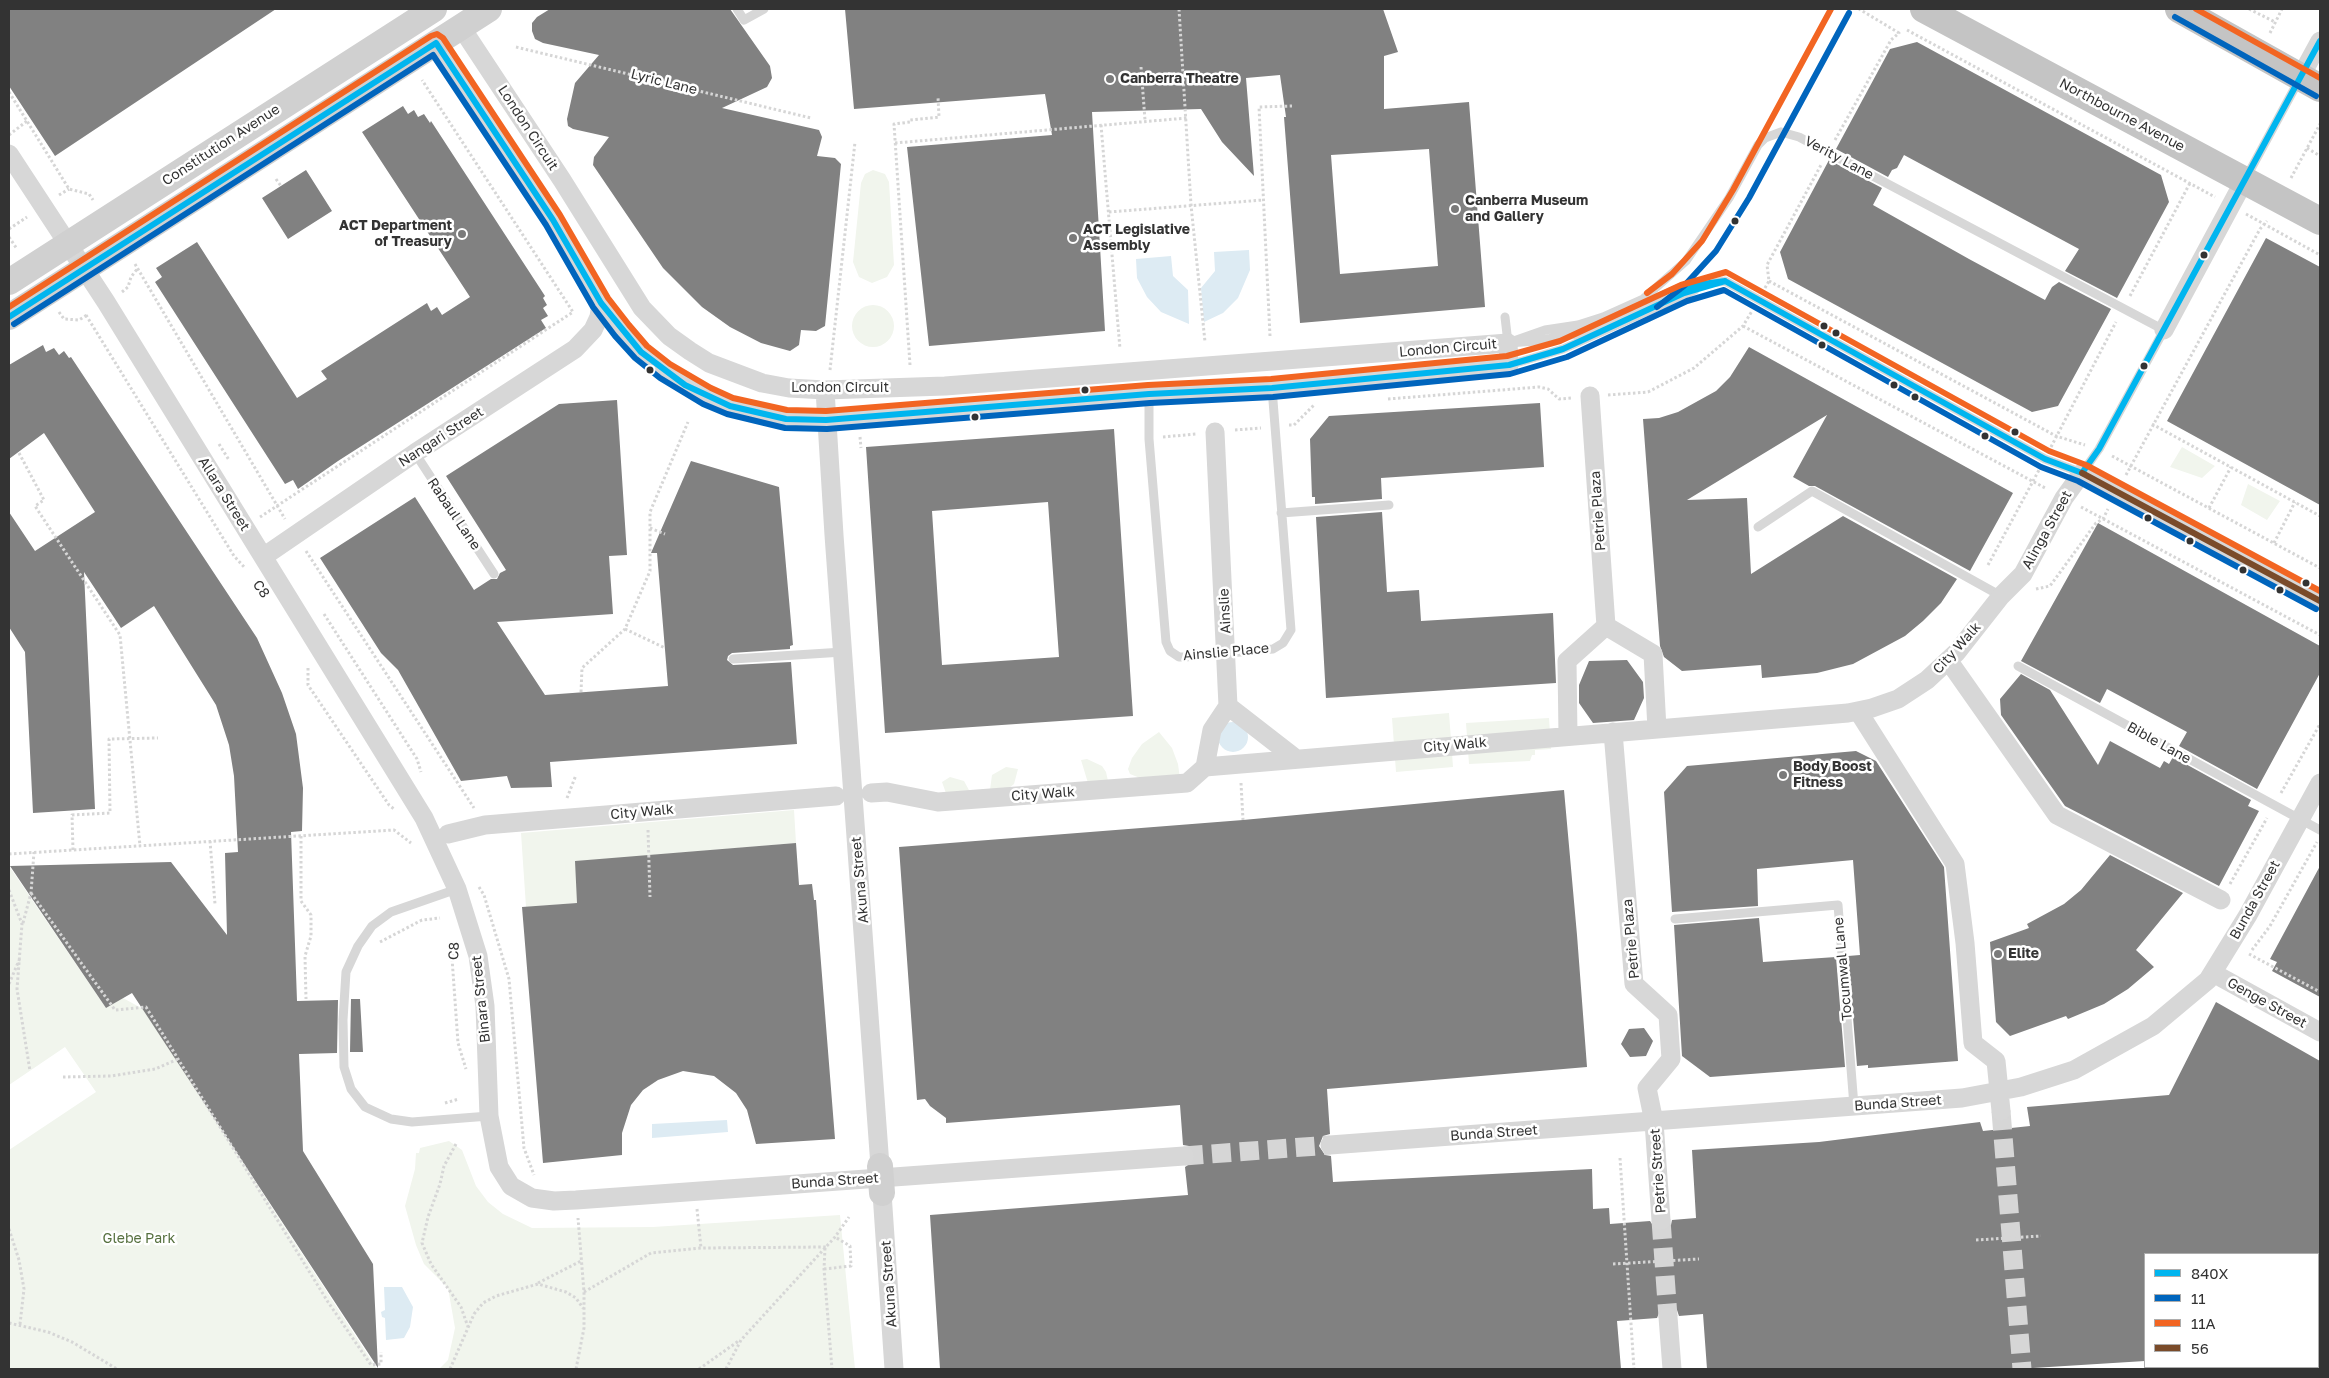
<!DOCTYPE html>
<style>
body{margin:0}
#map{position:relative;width:2329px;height:1378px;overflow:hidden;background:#fff;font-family:"Golos Text",sans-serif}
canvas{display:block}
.frame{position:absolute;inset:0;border:10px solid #333;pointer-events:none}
.legend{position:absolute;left:2144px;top:1253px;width:175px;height:115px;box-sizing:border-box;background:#fff;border:1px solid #adadad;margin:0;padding:6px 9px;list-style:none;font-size:15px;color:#333}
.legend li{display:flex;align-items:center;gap:10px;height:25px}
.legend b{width:25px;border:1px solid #adadad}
</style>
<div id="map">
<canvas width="2329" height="1378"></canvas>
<div class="frame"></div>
<ul class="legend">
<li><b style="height:6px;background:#00b5ef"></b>840X</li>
<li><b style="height:6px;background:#0065bd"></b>11</li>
<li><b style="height:6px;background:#f26522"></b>11A</li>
<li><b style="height:6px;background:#7a4b2a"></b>56</li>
</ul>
</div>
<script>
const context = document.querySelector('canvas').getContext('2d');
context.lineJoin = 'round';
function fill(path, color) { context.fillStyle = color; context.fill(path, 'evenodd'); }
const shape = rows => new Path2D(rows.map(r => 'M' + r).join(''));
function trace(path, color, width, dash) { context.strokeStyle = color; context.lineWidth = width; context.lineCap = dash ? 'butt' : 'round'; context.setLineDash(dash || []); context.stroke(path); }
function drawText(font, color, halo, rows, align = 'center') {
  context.font = font + ' "Golos Text",sans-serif'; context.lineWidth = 5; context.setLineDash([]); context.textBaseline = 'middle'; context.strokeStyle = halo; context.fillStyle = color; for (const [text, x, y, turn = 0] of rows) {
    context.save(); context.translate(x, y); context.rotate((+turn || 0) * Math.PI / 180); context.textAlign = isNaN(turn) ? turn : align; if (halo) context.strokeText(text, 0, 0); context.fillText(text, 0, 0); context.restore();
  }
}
const green = shape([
 [873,170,885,174,889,182,894,265,887,277,872,283,859,277,853,262,861,183,865,174],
 '852 326a21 21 0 1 1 42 0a21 21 0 1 1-42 0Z',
 [2182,447,2215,466,2202,478,2170,467],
 [2248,484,2280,501,2267,520,2241,505],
 [1449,713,1453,767,1396,772,1392,718],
 [1549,718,1551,749,1535,750,1535,755,1532,755,1530,761,1469,764,1466,723],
 [1159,732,1172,748,1178,764,1180,779,1145,780,1130,774,1128,769,1132,758,1142,744],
 [1087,759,1102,766,1106,772,1108,781,1088,783,1081,760],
 [1006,767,1018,769,1014,784,1009,788,990,790,992,775],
 [950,777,964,781,970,792,947,796,942,782],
 [794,810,796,843,654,855,657,897,526,907,521,833],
 [9,866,106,1008,123,998,143,1009,377,1369,9,1369,9,1150,96,1092,65,1047,9,1085],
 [449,1141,462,1150,476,1186,488,1202,503,1214,532,1228,653,1227,840,1215,855,1369,439,1369,448,1360,455,1328,448,1288,424,1264,416,1245,405,1206,415,1169,416,1153,419,1153,420,1148]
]);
const water = shape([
 [1249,250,1250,270,1238,298,1223,313,1204,322,1201,288,1215,271,1214,252],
 [1171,256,1173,276,1188,290,1189,324,1161,312,1147,297,1137,278,1136,259],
 '1218 737a15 15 0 1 1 30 0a15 15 0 1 1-30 0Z',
 [727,1120,728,1132,652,1138,652,1124],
 [384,1287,402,1287,413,1307,410,1327,404,1338,386,1340,385,1318,382,1317,381,1312,385,1310]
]);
const building = shape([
 [9,9,276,9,55,156,9,86],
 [550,9,730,9,770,66,772,78,767,87,722,108,819,130,822,137,817,156,835,158,841,164,825,326,816,331,801,330,799,345,790,351,761,343,730,327,702,307,663,268,593,165,594,157,609,137,573,129,568,126,567,119,575,83,599,55,543,43,535,39,532,31,532,23,537,17],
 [845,9,1383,9,1398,52,1384,56,1384,109,1469,102,1485,307,1300,323,1284,117,1286,117,1280,75,1246,78,1254,176,1222,142,1201,109,1092,112,1105,331,929,346,907,147,1052,135,1045,94,854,109],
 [1429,149,1438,266,1340,274,1331,155],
 [1917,42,2161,175,2169,202,2117,298,2065,271,2079,249,1904,155,1897,168,1892,170,1888,177,1836,149,1890,49],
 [403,106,408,114,414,110,418,117,424,114,430,123,431,121,545,296,543,298,547,305,543,308,548,316,541,320,546,328,338,461,298,489,293,480,285,484,155,282,162,277,156,268,197,242,297,398,327,379,321,371,427,303,431,311,437,307,442,315,470,297,362,132],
 [1829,160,1882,188,1873,205,1969,259,2045,300,2052,287,2059,282,2111,309,2058,406,2032,412,1788,279,1780,252],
 [306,170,332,211,288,239,262,198],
 [2266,238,2320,267,2320,505,2167,421],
 [43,345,46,352,54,348,59,355,64,351,69,358,71,357,257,638,282,693,296,734,303,788,302,831,291,832,297,1001,338,1000,337,1053,299,1054,303,1151,373,1264,378,1368,132,993,106,1008,10,866,171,862,227,935,225,853,238,852,234,776,229,745,216,705,154,606,121,628,84,572,95,809,33,813,25,652,9,627,9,512,35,551,95,512,44,433,9,459,9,365],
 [1749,347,2013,493,1970,571,1815,486,1809,486,1793,477,1827,415,1687,500,1747,498,1751,574,1843,516,1957,579,1941,603,1923,621,1905,636,1853,664,1817,673,1762,678,1761,665,1682,671,1664,657,1660,646,1643,419,1659,418,1678,412,1716,391,1730,377],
 [617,400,627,555,609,556,613,614,497,622,545,695,668,686,657,553,651,553,691,461,779,487,793,645,790,646,790,649,732,653,728,656,727,660,733,665,791,662,797,744,550,762,552,787,511,788,507,776,461,781,398,670,381,653,320,558,415,497,474,590,491,579,497,579,500,573,506,570,446,476,559,404],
 [1540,403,1544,467,1381,478,1382,499,1315,504,1315,497,1312,497,1310,439,1329,416],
 [1114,429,1133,716,885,733,866,447],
 [1048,502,1059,657,942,665,932,511],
 [1382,512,1387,592,1419,590,1421,621,1553,613,1556,683,1326,698,1316,517],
 [2098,523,2320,646,2320,673,2257,789,2179,746,2187,732,2107,689,2100,703,2021,661],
 [1627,660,1643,682,1644,698,1634,720,1593,723,1579,703,1579,685,1589,661],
 [2021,674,2050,690,2098,765,2110,741,2160,768,2164,761,2169,764,2173,757,2251,800,2248,806,2259,811,2219,886,2065,806,2001,715,2000,699],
 [1856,751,1876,761,1944,867,1958,1061,1868,1068,1868,1065,1857,1066,1848,956,1860,955,1853,860,1757,869,1758,906,1672,912,1664,792,1687,766],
 [1564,790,1577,935,1587,1067,1327,1089,1330,1134,1323,1136,1319,1146,1325,1155,1331,1156,1333,1182,1592,1169,1593,1209,1609,1208,1610,1224,1650,1221,1656,1230,1662,1231,1671,1225,1672,1220,1696,1218,1692,1150,1819,1142,1980,1122,1983,1131,2030,1126,2027,1107,2169,1095,2216,1002,2320,1061,2320,1254,2145,1254,2145,1361,2017,1369,1707,1369,1703,1314,1679,1316,1677,1310,1668,1306,1661,1308,1657,1318,1617,1321,1621,1369,940,1369,930,1215,1188,1195,1185,1167,1194,1161,1195,1155,1189,1146,1183,1145,1180,1105,946,1123,946,1118,930,1106,925,1099,917,1100,899,847,1243,820],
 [796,843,799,885,812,884,814,900,816,900,835,1139,756,1144,747,1110,736,1093,714,1076,683,1071,658,1080,643,1090,631,1105,622,1133,622,1155,543,1163,522,907,577,903,575,861],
 [2110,855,2183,893,2136,950,2154,967,2128,989,2104,1004,2068,1019,2066,1016,2010,1036,1996,1022,1990,942,2029,928,2027,924,2064,904,2081,890],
 [2320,866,2320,997,2272,971,2277,962,2270,959],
 [1759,918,1763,962,1836,957,1845,1067,1710,1077,1682,1056,1674,925],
 [351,999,360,999,363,1052,350,1052],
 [1644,1028,1653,1041,1646,1056,1630,1057,1621,1044,1629,1029]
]);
const streetTunnel = shape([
 [2001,1111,2022,1369],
 [1184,1156,1330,1145],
 [1661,1220,1668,1317]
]);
const path = shape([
 [1179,9,1191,205,1205,342],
 [2249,9,2275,22],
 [1907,30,2215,197],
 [2270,33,2282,9],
 [516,47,811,118],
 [1141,67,1145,120],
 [9,92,69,189,89,194,93,200],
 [1101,125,1120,349],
 [9,135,27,121],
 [1835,140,1891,40,1899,33,1859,9],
 [895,143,1187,118],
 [2307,148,2320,156],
 [2291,178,2320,124],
 [276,179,281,186],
 [59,195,69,189],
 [1109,212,1263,200],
 [2246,214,2320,255],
 [9,229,27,217],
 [9,237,17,249],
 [135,264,285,519],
 [1769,281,2056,436,2085,445],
 [1765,288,1769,281,1767,265,1821,165],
 [122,292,128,287,131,277,138,268],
 [2130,296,2190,183],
 [59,312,64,319,79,320,87,315],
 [86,315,234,556,245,568],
 [1743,326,2047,489],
 [1270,336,1259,107,1292,106],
 [910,365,894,124,910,122,910,120,939,117,938,97],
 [830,370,855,142],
 [1608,395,1648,392,1694,368,1743,326,1752,311],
 [1388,399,1539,387,1548,389,1559,399,1572,398],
 [2152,424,2320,516],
 [1289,425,1294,425,1314,405],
 [1235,430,1261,428],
 [860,437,861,448],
 [1163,437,1196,434],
 [219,444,229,460],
 [2051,447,2116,322],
 [19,453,44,500,35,506,120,635,140,846],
 [2112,456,2320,568],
 [2126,475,2260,229,2267,221],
 [2081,507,2320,635],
 [2209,508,2231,467],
 [260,517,573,312,422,80],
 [650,528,665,534],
 [2274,543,2295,502],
 [306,551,474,808],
 [1988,565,2039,470],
 [2036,589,2050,586,2096,523,2103,519,2108,509],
 [324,614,417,759,421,772],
 [625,629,665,648],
 [308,668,308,685,389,805,394,809],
 [581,692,582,668,625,629,650,571,650,512,688,422],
 [1241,783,1243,820],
 [2281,793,2320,724],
 [567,798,576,775],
 [648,830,650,897],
 [301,836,301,901,311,915,311,936,305,956,306,999],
 [210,841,215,904],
 [73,850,72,815,110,813,109,739,158,738],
 [9,854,394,830,411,843],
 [2230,884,2267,818],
 [479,887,484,895,509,979,524,1148,534,1175],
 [9,890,22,924,17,989,30,1071],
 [31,893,115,1010,146,1007,328,1302,371,1365,381,1364,381,1352],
 [23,923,31,893,34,852],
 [380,942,422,920,440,918],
 [454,949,452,958,458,1043,466,1069],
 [2252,950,2270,926,2317,842],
 [2249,954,2320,992],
 [9,984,20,958],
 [63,1077,111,1076,155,1069,178,1059],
 [445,1103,459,1099],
 [456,1144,444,1166,440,1184,428,1217,422,1243,431,1264,461,1307,468,1327],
 [1620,1158,1634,1369],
 [697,1209,701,1248],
 [9,1229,19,1260,24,1289,20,1324],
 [1976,1240,2041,1236],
 [825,1248,824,1269,832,1369],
 [1613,1264,1699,1259],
 [824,1269,851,1266,850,1246,835,1237],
 [538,1283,581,1261],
 [584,1292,651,1253,701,1248,826,1247],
 [9,1323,48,1332,72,1342,117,1369],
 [2318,1360,2320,1359],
 [450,1369,474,1314,483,1303,496,1296,538,1284,566,1292,576,1298,583,1308],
 [576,1369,584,1328,584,1292,578,1218],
 [699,1369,740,1340],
 [726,1369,741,1340,835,1237,849,1217],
 [2206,1369,2244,1367]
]);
const lane = shape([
 [737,9,744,20,764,9],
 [1781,132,1799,137,2164,330,2099,449,2082,473,2045,459,1725,281,1681,287,1576,334,1536,341,1508,343,1545,330,1578,325,1603,317,1643,299,1686,261,1729,198,1758,145,1765,138,1781,132],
 [2246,178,2299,80],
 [1505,317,1508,343],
 [1509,365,1563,349,1695,290],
 [1149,394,1149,439,1166,642,1170,651,1179,657,1185,657,1273,649,1283,643,1291,630,1272,388],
 [415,453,494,574],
 [1281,513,1389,505],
 [1758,527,1812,491,2001,596],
 [733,659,843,652],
 [2018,666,2320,830],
 [457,889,391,912,372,926,358,946,346,972,343,1020,344,1067,351,1089,365,1107,391,1119,412,1122,489,1116],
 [1675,919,1838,905,1854,1106]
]);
const street = shape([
 [436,43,553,220,601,303,622,331,641,352,665,371,707,396,730,406,786,419,826,420,1149,394,1272,388,1509,365,1508,343,945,386,825,390,789,388,762,383,709,363,690,351,669,336,642,308,562,180,461,27],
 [2301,76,2320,41],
 [9,154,106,302,424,818,457,889,478,956,485,1006,489,1116,499,1167,511,1186,532,1198,554,1201,576,1200,1184,1156],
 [2164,330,2244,181],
 [825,390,834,535,880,1166],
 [1590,396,1606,626,1653,654,1657,729],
 [1215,432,1228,706,1295,758],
 [263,557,415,453,575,349,593,330,599,317,601,303],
 [1948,660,2057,815,2221,900],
 [1858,711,1955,864,1965,943,1973,1043,1996,1061,2001,1111],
 [1613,732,1634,984,1668,1015,1671,1059,1647,1088,1654,1122,1661,1220],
 [1568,736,1567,661,1606,626],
 [1205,767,1212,730,1228,706],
 [871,793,887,792,938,802,1187,783,1205,767,1848,713,1872,708,1898,699,1927,680,1957,652,2001,596,2023,574,2064,498,2082,473,2320,601],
 [448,834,485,825,836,796],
 [2213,973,2320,1032],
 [1330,1145,1962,1098,2021,1087,2074,1070,2153,1026,2208,980,2248,915,2320,783],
 [882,1193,894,1369],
 [1668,1317,1672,1369]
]);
const secondary = shape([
 [9,282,434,9],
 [9,317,489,9],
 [880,1166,882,1193]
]);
const highway = shape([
 [1924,9,2320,221],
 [2179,9,2320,88]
]);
const bus1 = shape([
 [1681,287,1725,281,2045,459,2082,473],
 [9,317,436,43,553,220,601,303,641,352,685,385,730,406,786,419,826,420,1149,394,1272,388,1509,365,1563,349,1684,293,1725,281],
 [2082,473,2099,449,2320,41]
]);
const bus2 = shape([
 [2175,17,2316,96],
 [1657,307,1684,286,1716,251,1749,198,1849,13],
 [14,324,433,55,546,225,593,307,615,336,635,358,660,378,703,404,727,414,785,428,827,429,1150,403,1273,397,1510,374,1567,357,1687,301,1724,290,2041,467,2078,481,2316,609]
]);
const bus3 = shape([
 [2196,9,2320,78],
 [1647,293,1672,274,1702,241,1733,190,1831,9],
 [9,307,431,36,437,34,443,38,560,215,608,298,629,325,647,346,670,364,711,388,733,398,787,410,826,411,1148,385,1271,379,1507,356,1560,341,1681,285,1726,272,2049,451,2086,465,2320,591]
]);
const bus4 = shape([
 [2082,473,2320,601]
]);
const markers = [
 [1110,79,5,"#7a7a7a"],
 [1455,209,5,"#7a7a7a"],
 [1735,221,4.5,"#333"],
 [462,234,5,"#7a7a7a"],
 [1073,238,5,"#7a7a7a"],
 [2204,255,4.5,"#333"],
 [1824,326,4.5,"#333"],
 [1836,333,4.5,"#333"],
 [1822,345,4.5,"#333"],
 [2144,366,4.5,"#333"],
 [650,370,4.5,"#333"],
 [1894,385,4.5,"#333"],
 [1085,390,4.5,"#333"],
 [1915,397,4.5,"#333"],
 [975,417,4.5,"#333"],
 [2015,432,4.5,"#333"],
 [1985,436,4.5,"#333"],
 [2148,518,4.5,"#333"],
 [2190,541,4.5,"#333"],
 [2243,570,4.5,"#333"],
 [2306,583,4.5,"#333"],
 [2280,590,4.5,"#333"],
 [1783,775,5,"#7a7a7a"],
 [1998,954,5,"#7a7a7a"]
];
const poiNames = [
 ["Canberra Theatre",1120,79],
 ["Canberra Museum",1465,201],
 ["and Gallery",1465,217],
 ["ACT Department",452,226,"right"],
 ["of Treasury",452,242,"right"],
 ["ACT Legislative",1083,230],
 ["Assembly",1083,246],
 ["Body Boost",1793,767],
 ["Fitness",1793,783],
 ["Elite",2008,954]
];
const streetNames = [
 ["Lyric Lane",664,82,14],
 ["Northbourne Avenue",2122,115,28],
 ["London Circuit",528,128,57],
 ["Constitution Avenue",221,145,-33],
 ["Verity Lane",1839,158,28],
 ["London Circuit",1448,348,-5],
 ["London Circuit",840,388],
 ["Nangari Street",441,437,-33],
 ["Allara Street",224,494,58],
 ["Petrie Plaza",1598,511,-94],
 ["Rabaul Lane",454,514,56],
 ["Alinga Street",2047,530,-61],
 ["C8",261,589,55],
 ["Ainslie",1225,611,-93],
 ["City Walk",1957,648,-48],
 ["Ainslie Place",1226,652,-5],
 ["Bible Lane",2159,743,29],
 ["City Walk",1455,745,-5],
 ["City Walk",1043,794,-4],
 ["City Walk",642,812,-5],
 ["Akuna Street",860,880,-95],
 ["Bunda Street",2255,900,-61],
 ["Petrie Plaza",1631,939,-95],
 ["C8",454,951,-87],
 ["Tocumwal Lane",1843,969,-95],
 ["Binara Street",481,999,-96],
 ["Genge Street",2267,1003,29],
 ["Bunda Street",1898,1103,-4],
 ["Bunda Street",1494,1133,-4],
 ["Petrie Street",1658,1171,-94],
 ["Bunda Street",835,1181,-4],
 ["Akuna Street",889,1284,-94]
];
const parkNames = [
 ["Glebe Park",139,1239]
];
fill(green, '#f1f5ed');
fill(water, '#ddebf3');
fill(building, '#818181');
trace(streetTunnel, '#d6d6d6', 19, [19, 9]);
trace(path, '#d6d6d6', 3, [2.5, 2.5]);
trace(lane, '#d7d7d7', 9);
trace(street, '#d7d7d7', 19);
trace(secondary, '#d0d0d0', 26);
trace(highway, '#c4c4c4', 28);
trace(bus1, '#00b5ef', 6);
trace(bus2, '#0065bd', 6);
trace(bus3, '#f26522', 6);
trace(bus4, '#7a4b2a', 6);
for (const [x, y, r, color] of markers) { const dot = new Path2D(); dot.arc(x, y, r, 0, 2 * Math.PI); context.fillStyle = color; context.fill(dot); trace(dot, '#fff', 2); }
drawText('bold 14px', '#333', '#fff', poiNames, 'left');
drawText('14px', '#333', '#fff', streetNames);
drawText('14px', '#56703f', '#fff', parkNames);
</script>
